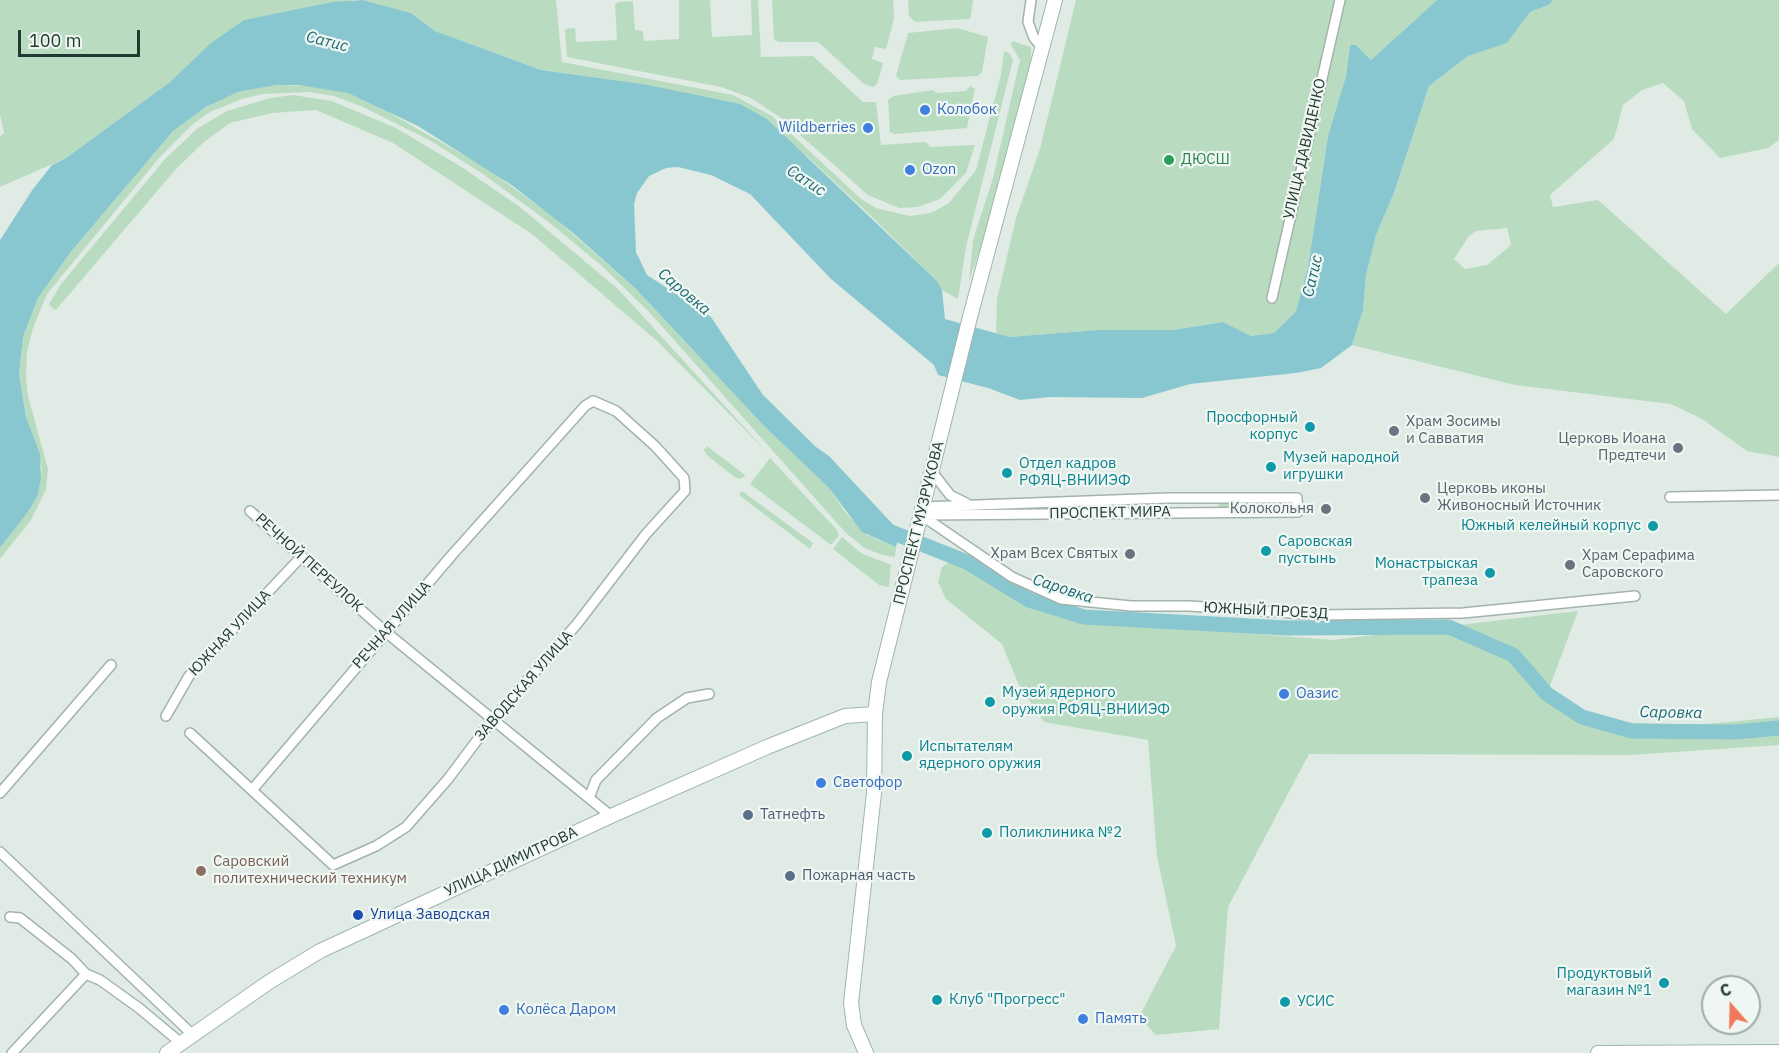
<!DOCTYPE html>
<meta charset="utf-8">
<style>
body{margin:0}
#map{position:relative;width:1779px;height:1053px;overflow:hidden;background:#e0ebe5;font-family:"IBM Plex Sans",sans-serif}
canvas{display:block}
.north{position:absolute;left:1701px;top:975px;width:60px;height:60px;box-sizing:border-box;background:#f0f7f3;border:2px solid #9daca6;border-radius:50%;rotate:340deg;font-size:16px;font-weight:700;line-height:24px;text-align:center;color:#213b33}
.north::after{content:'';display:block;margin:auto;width:21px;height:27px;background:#ef7959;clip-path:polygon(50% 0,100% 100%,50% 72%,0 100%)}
.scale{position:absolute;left:18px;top:30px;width:122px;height:27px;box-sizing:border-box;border:3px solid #213b33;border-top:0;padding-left:8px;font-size:18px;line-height:21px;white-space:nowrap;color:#213b33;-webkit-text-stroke:4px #f0f7f3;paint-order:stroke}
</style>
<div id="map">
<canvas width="1779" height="1053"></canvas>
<div class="north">С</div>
<div class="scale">100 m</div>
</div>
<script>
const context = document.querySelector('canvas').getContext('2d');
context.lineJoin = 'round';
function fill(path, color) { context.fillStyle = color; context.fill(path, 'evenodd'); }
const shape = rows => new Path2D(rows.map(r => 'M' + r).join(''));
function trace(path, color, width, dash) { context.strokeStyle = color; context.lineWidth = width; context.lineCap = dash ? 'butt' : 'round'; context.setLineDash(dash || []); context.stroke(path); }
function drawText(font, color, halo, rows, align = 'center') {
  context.font = font + ' "IBM Plex Sans",sans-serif'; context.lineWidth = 4.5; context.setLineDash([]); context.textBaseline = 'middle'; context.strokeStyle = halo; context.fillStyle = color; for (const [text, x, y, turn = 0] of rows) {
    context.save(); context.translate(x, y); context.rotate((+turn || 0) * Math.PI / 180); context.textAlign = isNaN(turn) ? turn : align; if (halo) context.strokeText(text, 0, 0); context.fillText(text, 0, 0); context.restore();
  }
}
const green = shape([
 [0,0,355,0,244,20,211,44,170,82,66,158,0,187,0,136,4,133,0,115],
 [363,0,556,0,562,62,733,95,772,116,861,199,876,208,910,216,931,213,949,203,976,170,1001,75,1004,51,1010,54,1013,60,966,247,958,299,942,290,937,281,873,218,809,158,792,145,767,119,643,84,541,70,435,31,411,13],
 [679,0,710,0,712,37,752,35,751,0,758,0,761,57,813,56,863,102,876,102,881,145,926,142,930,147,975,145,966,173,940,199,918,207,899,208,868,195,781,118,751,98,721,87,567,57,565,29,575,28,576,42,617,40,615,4,619,2,633,1,635,30,643,31,644,41,679,39],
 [772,0,893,0,894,19,886,49,875,47,872,59,883,63,877,84,873,87,864,84,818,42,778,42,774,39],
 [908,0,973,0,971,15,970,19,915,22,909,16],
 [1076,0,1437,0,1371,60,1356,45,1350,45,1346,76,1328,136,1308,267,1296,311,1274,333,1251,336,1223,322,1173,330,1098,330,1009,337,996,335,997,299,1016,218,1040,149],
 [1553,0,1779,0,1779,140,1768,148,1720,158,1692,129,1684,101,1663,83,1642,90,1623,105,1614,139,1550,195,1553,207,1598,200,1726,314,1779,263,1779,457,1747,451,1702,419,1671,404,1515,385,1352,345,1363,310,1366,275,1376,235,1394,193,1429,86,1468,56,1507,43,1530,12,1549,5],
 [1507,228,1511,245,1487,265,1465,269,1454,259,1469,236,1476,231],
 [957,28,988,37,982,72,978,76,900,80,896,76,908,33],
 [1012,41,1031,47,1031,59,984,239,969,281,973,240,993,178,1020,60,1011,45],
 [277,85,316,86,348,93,376,105,486,168,552,216,636,289,764,426,829,488,845,512,867,535,896,547,895,557,879,554,863,547,846,533,650,313,603,267,551,224,483,174,431,141,361,106,334,96,309,92,262,94,242,99,210,112,193,124,159,158,47,294,33,328,27,352,26,376,28,396,48,469,46,489,31,520,0,559,0,548,28,512,38,495,41,478,42,468,26,417,19,374,23,337,38,298,70,253,173,131,191,117,217,101,238,92],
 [970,86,975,89,967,128,895,134,890,132,888,100,894,96,933,90,937,93,966,91],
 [293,95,332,101,396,128,460,166,520,207,618,289,767,452,657,341,532,234,393,143,316,110,272,113,230,123,204,142,175,170,56,310,52,308,49,304,61,284,165,159,198,128,227,111,270,98],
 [707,446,745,475,745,476,740,479,736,478,723,468,707,455,704,450],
 [770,458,837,530,839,535,831,545,750,484],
 [742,491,813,543,810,549,739,495],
 [1219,502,1282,502,1283,509,1219,508],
 [842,537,861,553,891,565,889,587,879,585,833,549],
 [955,558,1066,619,1332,640,1578,611,1547,694,1610,722,1697,725,1779,717,1779,745,1630,755,1309,754,1228,907,1219,1029,1156,1035,1139,1017,1176,946,1157,856,1148,740,1044,722,1018,683,1002,644,946,599,938,582,942,567]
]);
const water = shape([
 [363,0,411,13,435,31,541,70,643,84,740,104,767,119,937,281,942,290,945,319,1009,337,1098,330,1173,330,1223,322,1251,336,1274,333,1296,311,1308,267,1328,136,1346,76,1350,45,1356,45,1371,60,1437,0,1553,0,1549,5,1530,12,1507,43,1468,56,1429,86,1394,193,1376,235,1366,275,1363,310,1352,345,1321,368,1296,373,1190,384,1142,398,1050,397,1020,400,988,388,938,375,934,365,831,279,750,194,711,175,678,167,666,168,649,176,637,193,634,204,636,252,647,275,711,317,763,395,816,447,829,456,900,532,896,547,862,532,829,488,764,426,636,289,573,233,513,186,418,126,348,93,299,85,277,85,238,92,206,107,173,131,70,253,38,298,23,337,19,374,26,417,40,454,41,478,38,495,28,512,0,548,0,240,33,189,52,165,66,158,170,82,211,43,244,20,333,2]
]);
const river = shape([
 [881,528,967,562,1029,600,1084,617,1287,628,1449,627,1513,655,1547,694,1582,717,1632,731,1736,732,1779,728]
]);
const street = shape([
 [1031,0,1028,22,1034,38,1043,49],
 [1272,298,1340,0],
 [933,473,950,495,966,503],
 [1670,497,1779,495],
 [250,511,387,633,611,816],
 [921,515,1298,512,1297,498,1168,498,923,507],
 [921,515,1012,577,1061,599,1131,606,1189,606,1320,615,1463,613,1635,596],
 [166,716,189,676,302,556],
 [190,733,333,865,376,846,406,827,448,779,493,719,577,624,646,534,685,491,684,478,655,446,616,411,593,401,585,406,452,555,252,790],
 [0,793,111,665],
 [589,798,596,780,657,718,687,698,709,694],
 [0,852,193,1035],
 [10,917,20,918,72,959,86,974,100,980,139,1008,181,1043],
 [12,1053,86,974]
]);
const secondary = shape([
 [167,1053,269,982,320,951,611,816,767,747,845,716,875,714],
 [866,1053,854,1025,851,1003,874,793,875,714,879,682,970,317,1055,0],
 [1598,1053,1779,1052]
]);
const markers = [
 [925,110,6,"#3f7fe0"],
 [868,128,6,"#3f7fe0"],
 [1169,160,6,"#2e9e5b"],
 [910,170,6,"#3f7fe0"],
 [1310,427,6,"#0f9aa8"],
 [1394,431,6,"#6b7280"],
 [1678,448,6,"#6b7280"],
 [1271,467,6,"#0f9aa8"],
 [1007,473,6,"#0f9aa8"],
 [1425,498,6,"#6b7280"],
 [1326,509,6,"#6b7280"],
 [1653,526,6,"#0f9aa8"],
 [1266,551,6,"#0f9aa8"],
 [1130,554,6,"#6b7280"],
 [1570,565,6,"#6b7280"],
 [1490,573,6,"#0f9aa8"],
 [1284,694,6,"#3f7fe0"],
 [990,702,6,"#0f9aa8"],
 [907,756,6,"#0f9aa8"],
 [821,783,6,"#3f7fe0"],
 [748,815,6,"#5c6f8a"],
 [987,833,6,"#0f9aa8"],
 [201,871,6,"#8d6e63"],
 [790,876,6,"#5c6f8a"],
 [358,915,6,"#1a4fb4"],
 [1664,983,6,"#0f9aa8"],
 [937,1000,6,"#0f9aa8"],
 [1285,1002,6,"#0f9aa8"],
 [504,1010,6,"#3f7fe0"],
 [1083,1019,6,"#3f7fe0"]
];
const shopNames = [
 ["Колобок",937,110],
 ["Wildberries",856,128,"right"],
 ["Ozon",922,170],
 ["Оазис",1296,694],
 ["Светофор",833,783],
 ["Колёса Даром",516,1010],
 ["Память",1095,1019]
];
const streetNames = [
 ["УЛИЦА ДАВИДЕНКО",1305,149,-77],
 ["ПРОСПЕКТ МИРА",1110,513,-1],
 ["ПРОСПЕКТ МУЗРУКОВА",919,523,-76],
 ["РЕЧНОЙ ПЕРЕУЛОК",309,563,42],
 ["ЮЖНЫЙ ПРОЕЗД",1266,611,3],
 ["РЕЧНАЯ УЛИЦА",392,625,-49],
 ["ЮЖНАЯ УЛИЦА",230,633,-47],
 ["ЗАВОДСКАЯ УЛИЦА",524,686,-49],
 ["УЛИЦА ДИМИТРОВА",511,862,-25]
];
const leisureNames = [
 ["ДЮСШ",1181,160]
];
const cultureNames = [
 ["Просфорный",1298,418,"right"],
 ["корпус",1298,435,"right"],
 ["Музей народной",1283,458],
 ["игрушки",1283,475],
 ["Отдел кадров",1019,464],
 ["РФЯЦ-ВНИИЭФ",1019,481],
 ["Южный келейный корпус",1641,526,"right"],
 ["Саровская",1278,542],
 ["пустынь",1278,559],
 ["Монастрыская",1478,564,"right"],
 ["трапеза",1478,581,"right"],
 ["Музей ядерного",1002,693],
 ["оружия РФЯЦ-ВНИИЭФ",1002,710],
 ["Испытателям",919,747],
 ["ядерного оружия",919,764],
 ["Поликлиника №2",999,833],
 ["Продуктовый",1652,974,"right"],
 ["магазин №1",1652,991,"right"],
 ["Клуб \"Прогресс\"",949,1000],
 ["УСИС",1297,1002]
];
const worshipNames = [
 ["Храм Зосимы",1406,422],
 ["и Савватия",1406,439],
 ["Церковь Иоана",1666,439,"right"],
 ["Предтечи",1666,456,"right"],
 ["Церковь иконы",1437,489],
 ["Живоносный Источник",1437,506],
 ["Колокольня",1314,509,"right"],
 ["Храм Всех Святых",1118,554,"right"],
 ["Храм Серафима",1582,556],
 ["Саровского",1582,573]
];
const serviceNames = [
 ["Татнефть",760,815],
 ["Пожарная часть",802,876]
];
const educationNames = [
 ["Саровский",213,862],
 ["политехнический техникум",213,879]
];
const transitNames = [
 ["Улица Заводская",370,915]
];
const waterNames = [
 ["Сатис",327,42,14],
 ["Сатис",806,181,33],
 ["Сатис",1313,276,-77],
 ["Саровка",684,292,40],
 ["Саровка",1063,589,18],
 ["Саровка",1671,713,1]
];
fill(green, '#b9dcc1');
fill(water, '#88c7cf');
trace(river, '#88c7cf', 15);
trace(street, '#a3b3ac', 12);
trace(secondary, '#9fb6ad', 16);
trace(street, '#fff', 9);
trace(secondary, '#fff', 14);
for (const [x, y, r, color] of markers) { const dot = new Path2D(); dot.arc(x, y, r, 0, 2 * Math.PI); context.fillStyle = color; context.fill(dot); trace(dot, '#f0f7f3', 2); }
drawText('15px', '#366cbe', '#f0f7f3', shopNames, 'left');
drawText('15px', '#213b33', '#f0f7f3', streetNames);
drawText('15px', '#27864d', '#f0f7f3', leisureNames, 'left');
drawText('15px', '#0d838f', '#f0f7f3', cultureNames, 'left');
drawText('15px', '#5b616d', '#f0f7f3', worshipNames, 'left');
drawText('15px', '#4e5e75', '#f0f7f3', serviceNames, 'left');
drawText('15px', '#785e54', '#f0f7f3', educationNames, 'left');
drawText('15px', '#164399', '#f0f7f3', transitNames, 'left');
drawText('italic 16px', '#1c6975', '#f0f7f3', waterNames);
</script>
